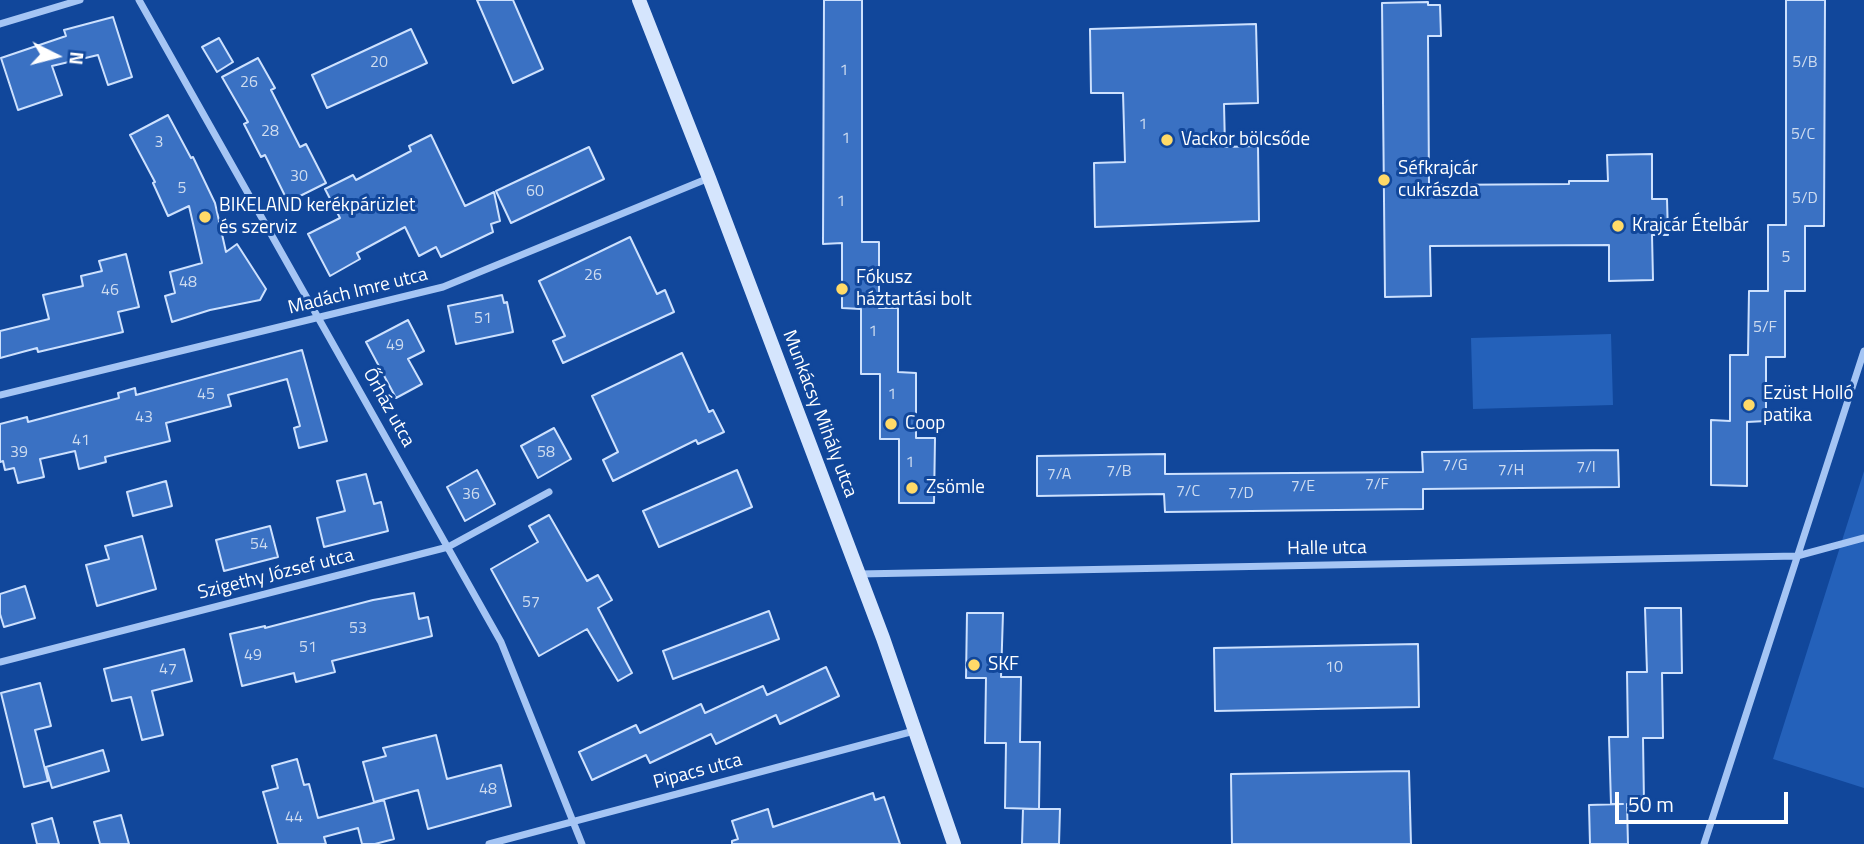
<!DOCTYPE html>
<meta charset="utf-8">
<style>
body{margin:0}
#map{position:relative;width:1864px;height:844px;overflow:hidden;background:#11479b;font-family:"Titillium Web",sans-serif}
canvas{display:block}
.north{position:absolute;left:21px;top:21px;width:70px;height:70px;-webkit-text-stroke:5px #11479b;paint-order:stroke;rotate:96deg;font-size:19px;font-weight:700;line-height:28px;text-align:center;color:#fff}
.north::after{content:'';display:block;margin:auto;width:24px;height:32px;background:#fff;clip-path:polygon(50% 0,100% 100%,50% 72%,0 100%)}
.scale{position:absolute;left:1615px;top:792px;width:173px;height:32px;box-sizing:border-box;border:4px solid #fff;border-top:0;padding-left:9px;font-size:21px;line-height:24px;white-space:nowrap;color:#fff;-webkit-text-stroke:5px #11479b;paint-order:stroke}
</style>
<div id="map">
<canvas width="1864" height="844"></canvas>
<div class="north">N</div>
<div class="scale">50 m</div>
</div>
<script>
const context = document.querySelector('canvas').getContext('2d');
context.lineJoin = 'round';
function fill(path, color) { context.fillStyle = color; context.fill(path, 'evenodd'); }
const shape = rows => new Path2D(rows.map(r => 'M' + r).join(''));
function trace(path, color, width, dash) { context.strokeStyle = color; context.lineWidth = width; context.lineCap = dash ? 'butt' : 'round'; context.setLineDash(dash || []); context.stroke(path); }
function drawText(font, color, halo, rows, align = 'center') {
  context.font = font + ' "Titillium Web",sans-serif'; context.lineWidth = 6; context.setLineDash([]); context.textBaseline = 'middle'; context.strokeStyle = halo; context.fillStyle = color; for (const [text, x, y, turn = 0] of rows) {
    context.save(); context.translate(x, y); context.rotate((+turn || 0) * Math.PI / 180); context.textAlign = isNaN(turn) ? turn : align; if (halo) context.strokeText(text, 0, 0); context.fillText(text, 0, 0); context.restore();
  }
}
const green = shape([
 [1611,334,1613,405,1473,409,1471,338],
 [1864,471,1864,788,1773,759]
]);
const building = shape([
 [477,0,513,0,543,69,513,83,477,0],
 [824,0,862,0,862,242,879,242,879,308,898,308,898,372,916,373,916,438,935,438,934,503,899,503,899,439,880,439,880,374,861,374,861,309,842,308,842,243,823,244,824,0],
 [1786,0,1825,0,1824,226,1805,226,1805,291,1785,291,1785,357,1766,357,1766,421,1747,422,1747,486,1711,485,1711,420,1730,421,1730,355,1748,355,1749,291,1768,291,1768,225,1786,225,1786,0],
 [1428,2,1428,5,1440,5,1441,36,1428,36,1429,185,1569,184,1569,181,1608,181,1607,155,1652,154,1652,199,1667,199,1668,235,1652,235,1653,280,1609,281,1609,245,1430,246,1431,296,1385,297,1382,3,1428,2],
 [113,17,132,77,108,85,98,55,52,66,62,95,18,110,1,58,66,36,64,30,113,17],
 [1256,24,1258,103,1224,104,1225,147,1258,146,1259,221,1095,227,1094,163,1125,162,1123,93,1091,93,1090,29,1256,24],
 [411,29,427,63,327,108,312,75,411,29],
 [219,38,233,62,217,72,202,47,219,38],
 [258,58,275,88,271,90,300,147,306,144,326,183,288,202,265,155,261,157,244,124,248,122,222,77,258,58],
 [168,115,191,158,193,157,215,203,226,252,237,244,266,289,260,300,210,310,172,322,165,296,175,293,170,272,202,263,189,206,168,216,153,183,155,182,130,135,168,115],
 [431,135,465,206,494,192,500,221,491,224,493,232,441,257,436,247,419,256,405,227,357,253,360,259,330,276,308,234,340,218,325,189,353,175,356,180,411,151,409,146,431,135],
 [589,147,604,179,511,223,496,191,589,147],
 [630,237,657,294,665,290,674,312,563,363,553,341,565,336,539,281,630,237],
 [126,254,139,307,118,312,123,332,38,352,37,348,0,358,0,331,49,319,43,295,83,286,81,276,102,271,99,261,126,254],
 [502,295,504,303,507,302,513,332,456,344,448,306,502,295],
 [408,320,424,351,408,359,422,384,396,398,366,342,408,320],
 [302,350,327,441,299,448,294,428,300,426,287,379,228,395,231,406,166,423,170,441,105,457,106,462,79,469,75,451,40,459,44,477,18,483,14,468,5,470,3,461,0,462,0,424,27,417,28,422,119,398,118,393,135,388,136,395,302,350],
 [682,353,709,412,713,410,724,432,698,444,696,440,613,481,603,460,618,452,592,396,682,353],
 [554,428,571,459,538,478,521,446,554,428],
 [1618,450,1619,487,1423,489,1423,509,1165,512,1164,494,1037,496,1037,456,1165,454,1165,474,1423,472,1422,452,1618,450],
 [477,470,495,504,465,521,447,487,477,470],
 [737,470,752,507,659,547,643,511,737,470],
 [366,474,374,504,381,502,388,531,324,547,317,518,345,511,337,481,366,474],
 [166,481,172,506,133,516,127,492,166,481],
 [549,515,587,581,598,575,612,600,598,608,632,673,618,681,587,629,539,656,491,569,538,542,529,526,549,515],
 [270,526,278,557,224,571,216,540,270,526],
 [142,536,156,589,97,606,86,565,109,559,105,546,142,536],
 [25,586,35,618,4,627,0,614,0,594,25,586],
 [414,593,419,619,428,617,432,636,332,661,335,672,296,682,294,673,242,686,230,634,265,626,265,628,373,600,414,593],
 [1645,608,1681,608,1682,673,1662,673,1663,738,1643,738,1644,803,1627,804,1628,844,1590,844,1589,805,1623,804,1611,804,1609,737,1628,737,1627,672,1647,672,1645,608],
 [769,611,779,639,673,679,663,651,769,611],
 [967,613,1003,613,1001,677,1021,677,1020,742,1040,742,1039,809,1005,808,1006,743,985,743,986,678,966,678,967,613],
 [1418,644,1419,707,1215,711,1214,648,1418,644],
 [184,649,192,681,152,691,163,735,142,740,131,697,112,701,104,669,184,649],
 [826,667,839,696,780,724,776,715,716,744,711,734,650,763,646,755,592,780,579,752,636,725,640,733,701,704,705,713,763,686,767,695,826,667],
 [40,683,51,726,35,730,48,781,24,787,1,693,40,683],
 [436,735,447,779,501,765,511,806,428,829,418,790,374,802,363,762,386,756,383,748,436,735],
 [103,750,109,771,52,788,46,767,103,750],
 [297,759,304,785,309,784,318,818,384,800,394,839,375,844,362,844,358,828,324,837,326,844,278,844,263,792,278,788,272,766,297,759],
 [1409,771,1411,844,1232,844,1231,774,1409,771],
 [873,793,875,800,884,797,900,844,732,844,732,841,738,839,732,821,768,809,773,827,873,793],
 [1023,809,1060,809,1059,844,1022,844,1023,809],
 [121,815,129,844,100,844,94,822,121,815],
 [52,818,59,844,37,844,32,824,52,818]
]);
const street = shape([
 [139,0,501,642,582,844],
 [0,24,80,0],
 [0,395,443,287,709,178],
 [859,574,1797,556,1864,538],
 [0,662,448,547,549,492],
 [489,844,914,731],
 [1704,844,1864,351]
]);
const secondary = shape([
 [639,0,709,178,883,638,954,844]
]);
const markers = [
 [1167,140,7,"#ffda68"],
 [1384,180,7,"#ffda68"],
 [205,217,7,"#ffda68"],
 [1618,226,7,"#ffda68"],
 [842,289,7,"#ffda68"],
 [1749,405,7,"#ffda68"],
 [891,424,7,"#ffda68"],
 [912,488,7,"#ffda68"],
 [974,665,7,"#ffda68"]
];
const numberNames = [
 ["20",379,63],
 ["5/B",1805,63],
 ["1",844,71],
 ["26",249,83],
 ["1",1143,125],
 ["28",270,132],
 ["5/C",1803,135],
 ["1",846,139],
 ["3",159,143],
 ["30",299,177],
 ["5",182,189],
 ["60",535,192],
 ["5/D",1805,199],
 ["1",841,202],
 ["5",1786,258],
 ["26",593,276],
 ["48",188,283],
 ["46",110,291],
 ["51",483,319],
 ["5/F",1765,328],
 ["1",873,332],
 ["49",395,346],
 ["45",206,395],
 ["1",892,395],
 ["43",144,418],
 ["41",81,441],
 ["39",19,453],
 ["58",546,453],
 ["1",910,463],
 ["7/G",1455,466],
 ["7/I",1586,468],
 ["7/H",1511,471],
 ["7/B",1119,472],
 ["7/A",1059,475],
 ["7/F",1377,485],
 ["7/E",1303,487],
 ["7/C",1188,492],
 ["7/D",1241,494],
 ["36",471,495],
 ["54",259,545],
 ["57",531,603],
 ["53",358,629],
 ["51",308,648],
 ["49",253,656],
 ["10",1334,668],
 ["47",168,670],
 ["48",488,790],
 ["44",294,818]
];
const poiNames = [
 ["Vackor bölcsőde",1181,140],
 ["Séfkrajcár",1398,169],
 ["cukrászda",1398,191],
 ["BIKELAND kerékpárüzlet",219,206],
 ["és szerviz",219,228],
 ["Krajcár Ételbár",1632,226],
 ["Fókusz",856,278],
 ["háztartási bolt",856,300],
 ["Ezüst Holló",1763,394],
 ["patika",1763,416],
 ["Coop",905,424],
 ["Zsömle",926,488],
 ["SKF",988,665]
];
const streetNames = [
 ["Madách Imre utca",358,292,-14],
 ["Őrház utca",388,408,61],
 ["Munkácsy Mihály utca",819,414,69],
 ["Halle utca",1327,549,-1],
 ["Szigethy József utca",276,575,-14],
 ["Pipacs utca",698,772,-15]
];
fill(green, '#2461ba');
fill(building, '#3a71c3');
trace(building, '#cde1fe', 2);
trace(street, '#a5c5f4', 7);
trace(secondary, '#d5e5fd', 14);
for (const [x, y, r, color] of markers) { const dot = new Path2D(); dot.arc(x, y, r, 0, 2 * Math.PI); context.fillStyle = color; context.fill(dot); trace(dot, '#11479b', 2.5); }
drawText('16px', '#cedcf0', null, numberNames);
drawText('19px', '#fff', '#11479b', poiNames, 'left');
drawText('19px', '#fff', '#11479b', streetNames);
</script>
